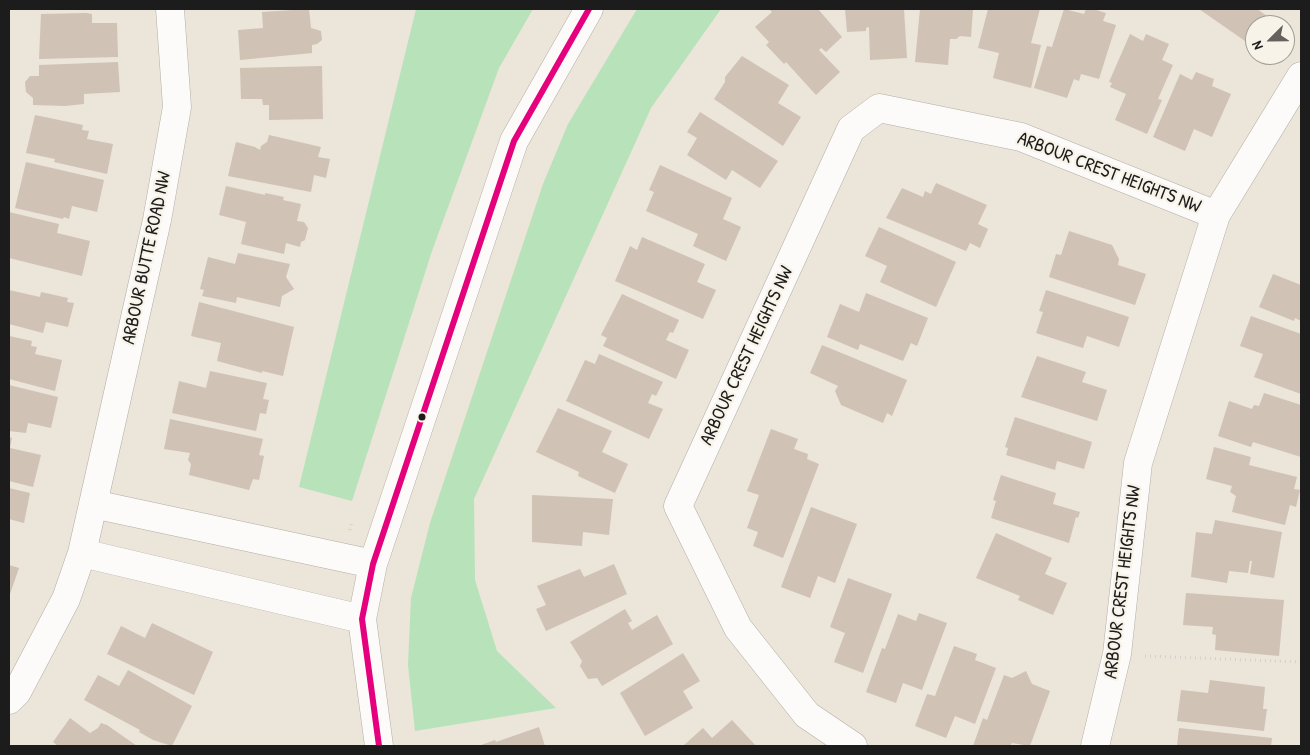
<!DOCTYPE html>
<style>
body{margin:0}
#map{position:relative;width:1310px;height:755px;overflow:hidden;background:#ece5d9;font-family:"Patrick Hand",sans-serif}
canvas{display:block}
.frame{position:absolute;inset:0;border:10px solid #1c1c1c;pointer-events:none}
.north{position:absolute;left:1245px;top:15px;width:50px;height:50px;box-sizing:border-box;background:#f7f3e8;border:1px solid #9f9d96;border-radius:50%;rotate:247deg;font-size:14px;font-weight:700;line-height:20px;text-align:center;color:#1c1c1c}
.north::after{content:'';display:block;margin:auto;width:18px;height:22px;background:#65625e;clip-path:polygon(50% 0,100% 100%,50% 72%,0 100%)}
</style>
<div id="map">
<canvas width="1310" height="755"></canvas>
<div class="frame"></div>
<div class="north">N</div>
</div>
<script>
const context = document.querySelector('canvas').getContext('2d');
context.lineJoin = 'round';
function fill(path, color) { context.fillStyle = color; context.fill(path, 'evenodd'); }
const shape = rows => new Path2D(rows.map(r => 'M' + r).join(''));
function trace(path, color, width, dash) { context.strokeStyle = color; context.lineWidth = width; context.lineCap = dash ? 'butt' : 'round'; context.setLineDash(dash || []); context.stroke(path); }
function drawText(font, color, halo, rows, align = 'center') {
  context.font = font + ' "Patrick Hand",sans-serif'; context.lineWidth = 4.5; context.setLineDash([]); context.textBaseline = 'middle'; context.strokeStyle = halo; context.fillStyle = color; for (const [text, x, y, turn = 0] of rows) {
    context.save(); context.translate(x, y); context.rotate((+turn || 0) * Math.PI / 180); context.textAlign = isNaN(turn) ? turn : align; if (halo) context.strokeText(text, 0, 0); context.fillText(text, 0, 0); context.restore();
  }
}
const green = shape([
 [416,9,533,9,499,68,432,251,352,501,299,487],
 [637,9,721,9,651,108,474,499,475,580,497,651,556,708,415,731,408,665,411,598,430,523,543,184,568,124]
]);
const building = shape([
 [309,9,311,28,321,31,322,40,317,44,312,45,312,53,240,60,238,30,263,28,262,12],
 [769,9,818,9,842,37,826,52,821,48,819,50,840,72,816,95,786,62,784,64,766,45,769,42,755,27,772,12],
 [845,9,904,9,907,58,870,60,869,27,866,28,866,31,847,32],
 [920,9,973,9,971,37,960,36,956,39,950,39,948,65,915,62],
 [988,9,1040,9,1031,43,1041,45,1031,88,993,78,999,53,978,48],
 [1064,9,1084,14,1086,9,1093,9,1106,13,1103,21,1116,25,1099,79,1081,74,1079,81,1074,79,1067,98,1034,88,1047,46,1052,47],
 [1199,9,1257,9,1277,23,1255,25,1255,48],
 [86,13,92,14,92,23,117,23,118,57,39,59,41,14],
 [1130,34,1143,41,1146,34,1169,44,1162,60,1173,65,1158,99,1162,100,1147,134,1115,120,1126,94,1110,87,1112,83,1109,82],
 [742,56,789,85,778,103,801,117,783,146,714,99,725,82,725,77],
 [118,62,120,92,84,94,84,104,65,106,33,105,33,98,26,92,25,82,30,76,39,76,39,65],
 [322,66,323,119,269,120,269,105,263,105,262,99,241,99,240,68],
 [1196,72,1214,79,1212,86,1231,94,1212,137,1194,129,1185,151,1153,137,1180,74,1192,80],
 [700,112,778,161,760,188,732,170,726,180,687,155,697,138,687,132],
 [35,115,83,125,82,130,89,131,87,139,113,144,107,174,54,162,55,159,26,153],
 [269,135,321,147,318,157,330,159,326,178,314,175,311,192,228,176,236,142,255,147,260,150,261,146,267,142],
 [26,162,104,180,97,212,72,206,69,219,64,217,63,219,15,208],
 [660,165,732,198,723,219,741,227,726,261,693,246,698,234,646,211,654,192,649,190],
 [936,183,987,205,978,224,988,229,980,248,970,243,966,251,886,218,902,188,923,197,925,191,931,194],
 [226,186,265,195,265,193,284,197,283,200,301,204,297,221,304,222,308,228,305,240,301,242,300,247,286,243,284,254,241,244,246,222,219,215],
 [9,212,59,224,57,233,90,241,82,276,9,258],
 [879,227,956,262,936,307,880,282,887,266,865,256],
 [1069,231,1112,245,1119,259,1118,265,1146,274,1135,305,1049,277,1056,254,1061,255],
 [642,237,705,264,697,282,716,290,703,319,615,281,630,246,637,250],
 [238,253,290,264,286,277,294,289,282,296,280,307,237,297,236,303,202,296,204,290,200,289,208,257,235,264],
 [1273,274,1301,285,1301,321,1295,318,1294,321,1259,307],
 [9,290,40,297,41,292,68,298,67,302,74,303,68,327,46,322,43,333,9,324],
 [1046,290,1129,317,1119,347,1087,336,1083,348,1036,333,1043,312,1039,311],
 [866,293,928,318,917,346,911,343,903,361,860,344,858,350,827,337,840,304,859,312],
 [622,294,679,320,673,333,670,332,666,340,689,350,676,379,603,346,607,338,601,335],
 [199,302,294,327,283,376,262,371,262,373,217,361,221,343,191,336],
 [1251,316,1301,334,1301,394,1254,377,1263,354,1240,346],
 [9,336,32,341,31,346,37,347,35,354,62,360,55,391,9,379],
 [822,345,907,380,892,416,887,413,883,423,841,405,835,391,838,386,810,373],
 [599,354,663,382,656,396,652,394,648,403,663,409,649,439,566,401,585,360,595,364],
 [1037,356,1086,372,1082,382,1107,390,1097,421,1021,397],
 [210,371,267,383,263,399,269,400,266,414,260,413,256,431,172,413,179,381,206,388],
 [9,385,58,397,51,428,28,423,26,433,9,431],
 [1264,393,1301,405,1301,457,1253,442,1251,447,1218,436,1229,401,1252,409,1254,405,1259,406],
 [558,408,612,431,602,452,628,464,615,493,578,476,579,472,536,452],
 [1015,417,1092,442,1084,469,1057,461,1055,470,1006,455,1008,448,1005,447],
 [170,419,263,439,259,455,264,456,259,480,253,479,249,490,189,475,191,464,188,460,190,453,164,449],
 [771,429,798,439,794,449,808,454,807,459,819,464,783,558,753,546,758,532,747,528,759,495,747,491],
 [9,437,12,438,10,448,41,455,33,487,9,481],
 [1214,447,1251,457,1249,465,1297,477,1294,489,1300,490,1296,507,1290,505,1285,525,1232,512,1236,496,1230,492,1232,486,1206,479],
 [1001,475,1056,493,1053,504,1080,512,1078,518,1076,517,1069,543,991,518,996,501,993,500],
 [9,488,30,493,24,523,9,519],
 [532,495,613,499,609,535,583,532,582,546,532,542],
 [811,507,857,524,835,583,818,576,810,598,781,587],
 [1215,520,1282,532,1274,578,1250,574,1252,561,1250,561,1248,573,1229,571,1227,583,1191,577,1196,532,1212,534],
 [996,533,1052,558,1045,574,1067,583,1053,615,1018,600,1020,596,976,578],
 [614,564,627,594,546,631,536,609,546,605,537,586,580,569,584,577],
 [9,565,19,568,9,597],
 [848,578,892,594,863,673,834,662,845,633,830,627],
 [1186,593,1284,600,1279,656,1215,650,1216,635,1212,634,1213,627,1183,625],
 [625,609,632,621,628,623,632,630,657,615,673,644,602,686,597,678,588,679,580,666,582,661,570,642],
 [919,613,947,623,922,690,903,683,896,703,866,692,882,648,885,649,898,614,916,621],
 [152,623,213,652,194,695,107,654,121,626,145,638],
 [954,646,977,654,975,660,996,668,975,724,955,716,946,738,915,726,927,694,935,696],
 [683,653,700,681,683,691,693,708,645,736,620,693],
 [128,670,192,706,172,746,153,740,139,732,140,730,84,700,98,675,119,686],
 [1026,671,1032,684,1050,691,1030,746,1012,743,1010,746,973,746,983,718,987,720,1004,675,1012,678],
 [1210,680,1265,687,1263,709,1267,709,1264,731,1177,721,1181,690,1208,693],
 [70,718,90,733,98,728,101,723,107,725,137,746,58,746,53,742],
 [732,720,756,746,683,746,703,728,712,738],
 [539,727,545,746,481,745,495,740,496,742],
 [1179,728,1272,738,1271,746,1177,746]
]);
const path = shape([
 [350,530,352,521],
 [1145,656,1301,662]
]);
const minor = shape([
 [1216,215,1301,76],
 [93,504,373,564],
 [82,553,362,619],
 [9,700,17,692,66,599,82,553,157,220,177,107,170,9],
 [379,746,362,619,373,564,514,141,589,9],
 [853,746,807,715,738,628,678,506,851,129,879,108,1021,137,1216,215,1138,463,1117,654,1095,746]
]);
const bus1 = shape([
 [379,746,362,619,373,564,514,141,589,9]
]);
const markers = [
 [422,417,4.5,"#1c1c1c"]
];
const streetNames = [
 ["ARBOUR CREST HEIGHTS NW",1109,173,21],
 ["ARBOUR BUTTE ROAD NW",147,258,-78],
 ["ARBOUR CREST HEIGHTS NW",747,356,-65],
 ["ARBOUR CREST HEIGHTS NW",1123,582,-83]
];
fill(green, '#b8e2b9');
fill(building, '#d0c2b5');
trace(minor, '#b2ada6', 29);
trace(path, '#d2d0cc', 3, [1, 4]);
trace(minor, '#fcfbf9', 28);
trace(bus1, '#e5007d', 6);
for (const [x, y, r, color] of markers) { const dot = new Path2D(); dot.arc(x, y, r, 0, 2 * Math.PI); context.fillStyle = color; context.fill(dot); trace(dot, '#f7f3e8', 2); }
drawText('19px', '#1c1c1c', '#f7f3e8', streetNames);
</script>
